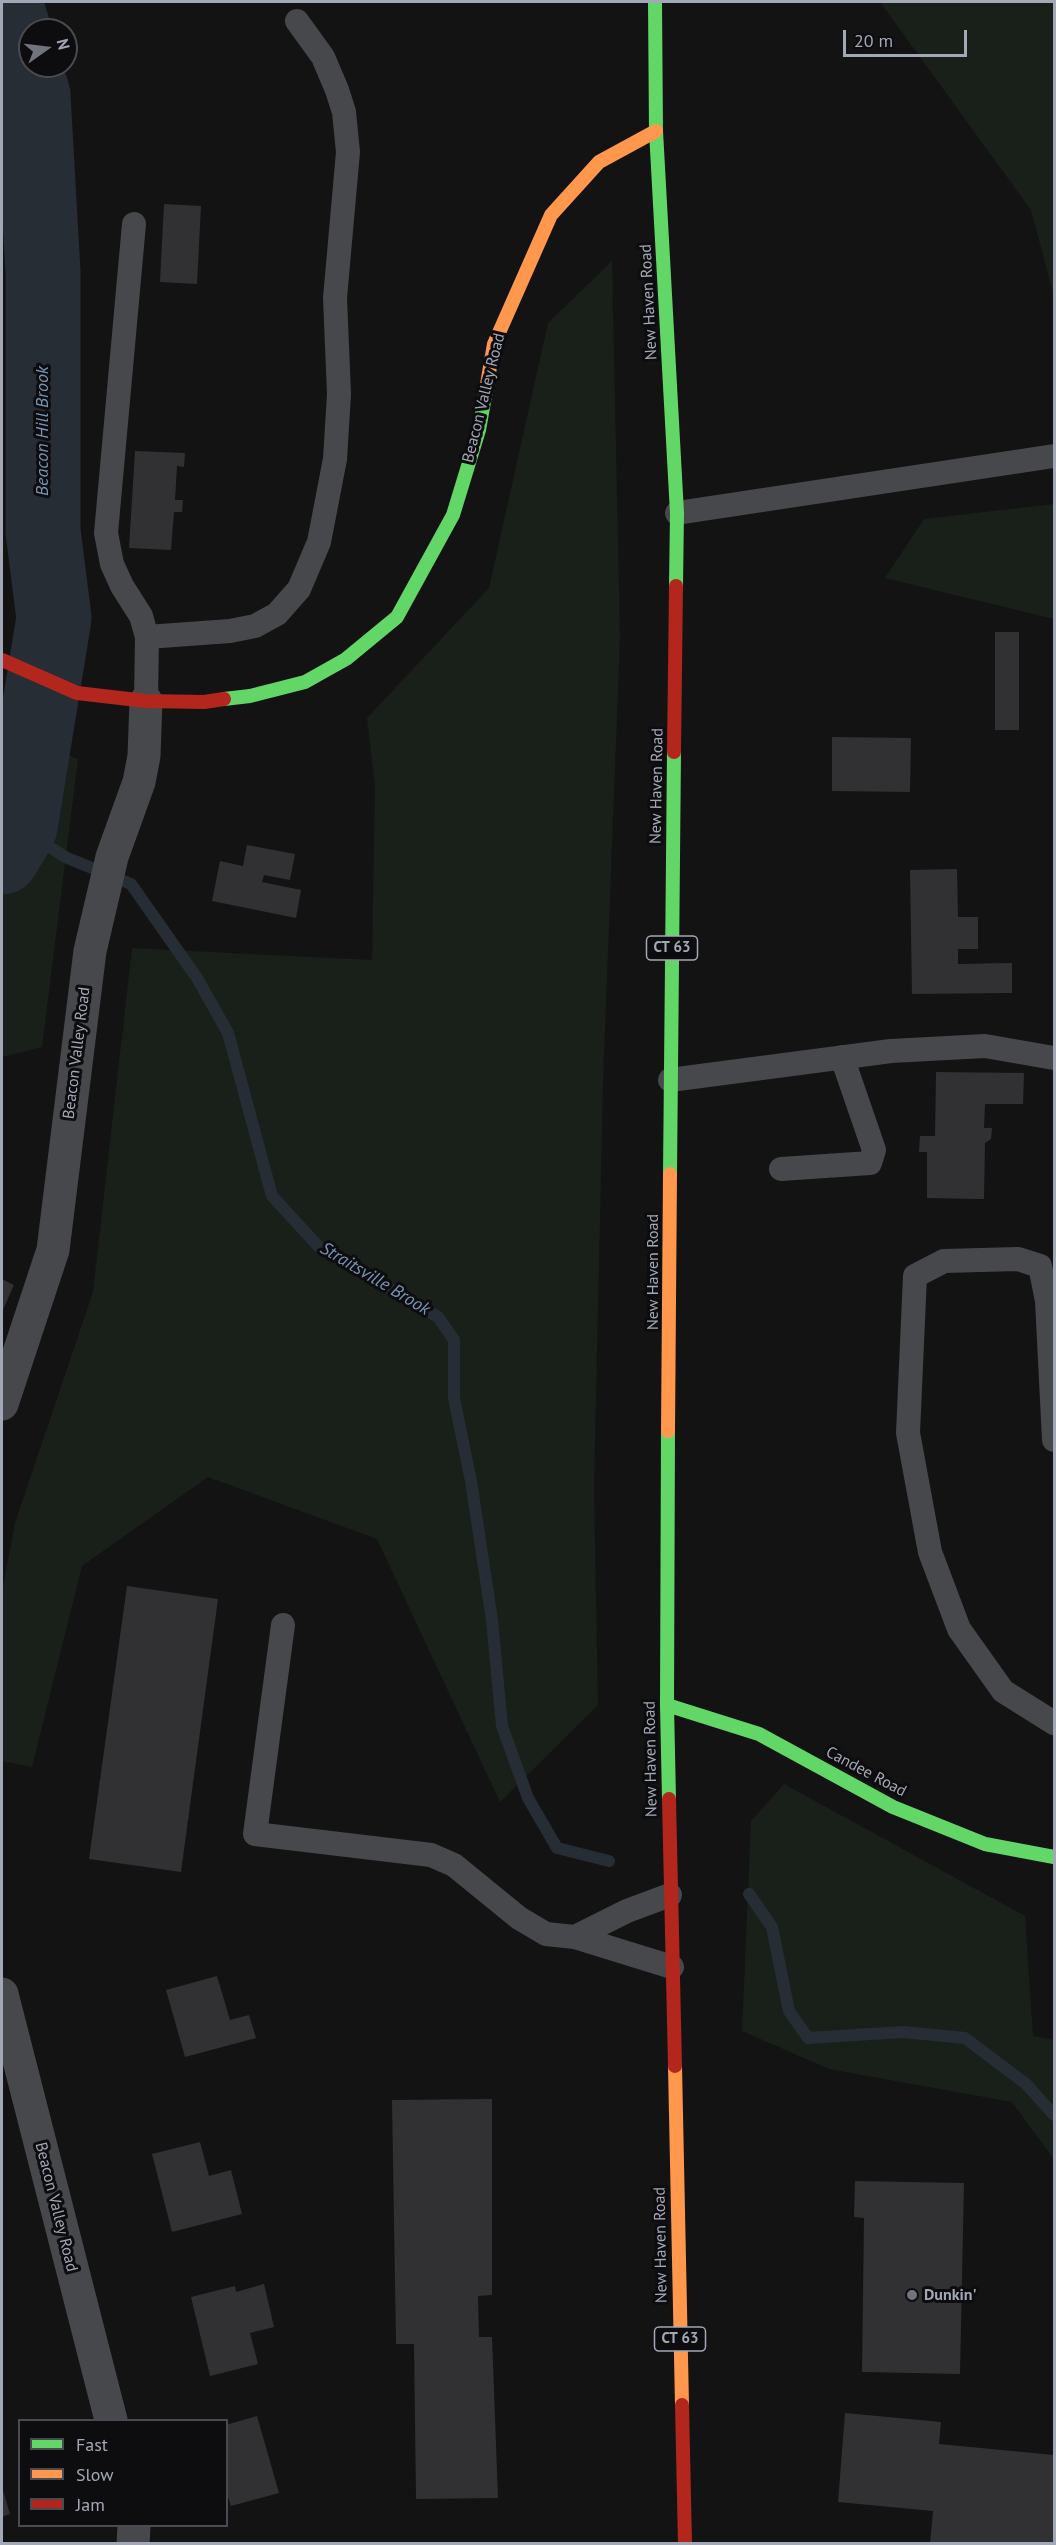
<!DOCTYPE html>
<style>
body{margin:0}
#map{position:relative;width:1056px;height:2545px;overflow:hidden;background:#131313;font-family:"PT Sans",sans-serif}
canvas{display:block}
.frame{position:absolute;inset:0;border:3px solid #a3a8b6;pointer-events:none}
.legend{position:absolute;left:18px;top:2419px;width:210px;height:108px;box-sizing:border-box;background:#0d0d0f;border:2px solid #494b52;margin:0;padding:8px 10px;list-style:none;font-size:18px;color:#a3a8b6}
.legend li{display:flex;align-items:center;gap:12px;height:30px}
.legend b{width:30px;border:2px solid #494b52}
.north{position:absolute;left:18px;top:18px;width:60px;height:60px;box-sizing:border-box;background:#0d0d0f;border:2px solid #494b52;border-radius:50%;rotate:76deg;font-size:16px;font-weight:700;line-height:24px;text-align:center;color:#a3a8b6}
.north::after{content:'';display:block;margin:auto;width:21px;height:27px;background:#71747d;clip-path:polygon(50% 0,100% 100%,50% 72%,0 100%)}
.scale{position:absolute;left:843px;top:30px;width:124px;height:27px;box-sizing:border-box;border:3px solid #a3a8b6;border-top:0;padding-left:8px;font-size:18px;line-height:21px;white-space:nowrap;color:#a3a8b6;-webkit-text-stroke:4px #0d0d0f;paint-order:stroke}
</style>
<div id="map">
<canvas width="1056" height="2545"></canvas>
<div class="frame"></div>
<ul class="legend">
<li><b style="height:8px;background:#63d668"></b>Fast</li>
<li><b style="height:8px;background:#ff974d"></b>Slow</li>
<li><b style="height:8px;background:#b3261e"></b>Jam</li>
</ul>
<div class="north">N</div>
<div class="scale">20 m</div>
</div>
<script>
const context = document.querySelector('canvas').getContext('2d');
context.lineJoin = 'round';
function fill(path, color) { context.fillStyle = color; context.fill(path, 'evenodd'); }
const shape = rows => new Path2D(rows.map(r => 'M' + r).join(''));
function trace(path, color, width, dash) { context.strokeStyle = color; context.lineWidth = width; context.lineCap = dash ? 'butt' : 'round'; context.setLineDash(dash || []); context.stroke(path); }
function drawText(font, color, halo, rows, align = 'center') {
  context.font = font + ' "PT Sans",sans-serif'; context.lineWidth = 6; context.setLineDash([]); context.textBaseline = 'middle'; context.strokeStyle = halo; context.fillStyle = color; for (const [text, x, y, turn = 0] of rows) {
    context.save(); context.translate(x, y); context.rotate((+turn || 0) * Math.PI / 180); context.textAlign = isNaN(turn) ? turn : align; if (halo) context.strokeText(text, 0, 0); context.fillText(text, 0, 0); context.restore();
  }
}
const green = shape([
 [880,2,1054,2,1054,296,1031,210],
 [612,261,620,637,603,1082,594,1488,598,1705,500,1802,377,1539,208,1477,82,1566,32,1767,2,1761,2,1592,15,1523,93,1292,132,948,372,960,375,786,367,718,489,588,548,323],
 [1054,504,1054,619,885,578,924,519],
 [4,731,78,759,42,1047,2,1057,2,737],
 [784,1784,1025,1916,1033,2036,1054,2040,1054,2159,1012,2102,829,2069,742,2031,751,1821]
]);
const stream = shape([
 [20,827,65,857,131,884,197,978,228,1033,272,1196,319,1247,438,1317,454,1340,454,1398,471,1481,492,1620,502,1726,528,1798,557,1848,609,1861],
 [749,1894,772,1927,789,2011,808,2038,903,2032,965,2038,1026,2084,1054,2115]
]);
const river = shape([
 [2,857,20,827,54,618,43,531,43,272,33,95,5,2]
]);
const building = shape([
 [164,204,201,206,197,284,160,282],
 [135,451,185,453,184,467,177,466,175,500,183,500,182,512,174,512,171,550,129,548],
 [995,632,1019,632,1019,730,995,730],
 [832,737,911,738,910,792,832,791],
 [247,845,295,854,290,880,264,875,262,882,301,890,296,918,212,901,220,861,243,866],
 [957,869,958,917,978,917,978,949,958,949,958,964,1012,963,1012,993,912,994,910,870],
 [936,1072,1024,1073,1023,1104,985,1104,984,1128,992,1128,991,1139,985,1143,984,1199,927,1198,927,1152,919,1152,920,1136,935,1136],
 [2,1279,14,1285,2,1312],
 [127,1586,218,1599,181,1872,89,1859],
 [217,1976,230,2020,249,2015,256,2038,185,2057,166,1990],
 [492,2099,492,2295,478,2296,479,2337,492,2337,498,2498,416,2499,414,2344,396,2344,392,2100],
 [200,2142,209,2176,231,2170,242,2214,172,2232,152,2154],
 [855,2181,964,2183,960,2374,862,2372,864,2218,854,2217],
 [264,2284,274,2327,250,2333,258,2364,210,2376,191,2297,235,2286,236,2292],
 [845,2413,941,2422,939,2444,1054,2455,1054,2544,930,2544,933,2511,838,2502],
 [257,2416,279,2493,231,2506,226,2491,226,2425],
 [2,2487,10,2514,2,2517]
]);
const lane = shape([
 [134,224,106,533,112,564,122,586,141,616,147,637,146,701],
 [677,513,1054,456],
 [147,637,230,631,255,626,277,614,299,589,319,542,335,459,339,394,335,298,348,152,344,112,337,90,323,57,297,21],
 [670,1080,891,1051,985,1046,1054,1058],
 [781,1169,870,1163,874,1150,842,1057],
 [1054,1440,1047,1301,1040,1266,1018,1259,944,1261,915,1276,908,1433,930,1552,959,1629,1003,1691,1054,1723],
 [283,1625,255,1834,431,1855,454,1865,519,1918,546,1934,575,1937,672,1967],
 [575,1937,627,1911,670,1895]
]);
const street = shape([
 [2,1404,53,1250,90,951,112,857,139,782,144,756,146,701],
 [2,1994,111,2420],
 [133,2544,134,2526]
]);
const fast = shape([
 [655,2,656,131,677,513,676,586],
 [224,699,250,696,305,682,346,659,397,617,453,515,479,430,485,396],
 [670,1174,674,752],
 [668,1431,667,1705,669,1799],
 [667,1705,759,1734,893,1807,985,1844,1054,1857]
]);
const slow = shape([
 [485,396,494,344,551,215,599,162,656,131],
 [668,1431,670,1174],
 [675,2066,682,2405]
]);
const jam = shape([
 [2,660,77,693,146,701,204,702,224,699],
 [674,752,676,586],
 [669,1799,675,2066],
 [682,2405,685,2544]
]);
const markers = [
 [912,2295,6,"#71747d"]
];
const shields = [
 [672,948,51],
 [680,2339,51]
];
const shieldNames = [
 ["CT 63",672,948],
 ["CT 63",680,2339]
];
const streetNames = [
 ["New Haven Road",649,302,-93],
 ["Beacon Valley Road",484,398,-76],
 ["New Haven Road",657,786,-89],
 ["Beacon Valley Road",77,1053,-83],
 ["New Haven Road",653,1272,-90],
 ["New Haven Road",651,1759,-91],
 ["Candee Road",866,1772,28],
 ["Beacon Valley Road",56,2207,76],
 ["New Haven Road",661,2245,-91]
];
const poiNames = [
 ["Dunkin'",924,2295]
];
const waterNames = [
 ["Beacon Hill Brook",43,431,-90],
 ["Straitsville Brook",375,1279,31]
];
fill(green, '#19201a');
trace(stream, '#262d35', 12);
trace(river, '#262d35', 75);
fill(building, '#313133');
trace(lane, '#47484c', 24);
trace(street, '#47484c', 33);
trace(fast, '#63d668', 14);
trace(slow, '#ff974d', 14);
trace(jam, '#b3261e', 14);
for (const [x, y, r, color] of markers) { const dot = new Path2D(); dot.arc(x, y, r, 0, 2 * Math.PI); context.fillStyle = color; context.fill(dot); trace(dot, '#0d0d0f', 2); }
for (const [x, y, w] of shields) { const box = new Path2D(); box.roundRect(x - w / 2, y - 12, w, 24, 4.5); context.fillStyle = '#0d0d0f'; context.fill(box); trace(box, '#a3a8b6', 1.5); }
drawText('bold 15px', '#a3a8b6', null, shieldNames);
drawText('16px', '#a3a8b6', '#0d0d0f', streetNames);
drawText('bold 16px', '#a3a8b6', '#0d0d0f', poiNames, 'left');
drawText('italic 18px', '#7694b4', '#0d0d0f', waterNames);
</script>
